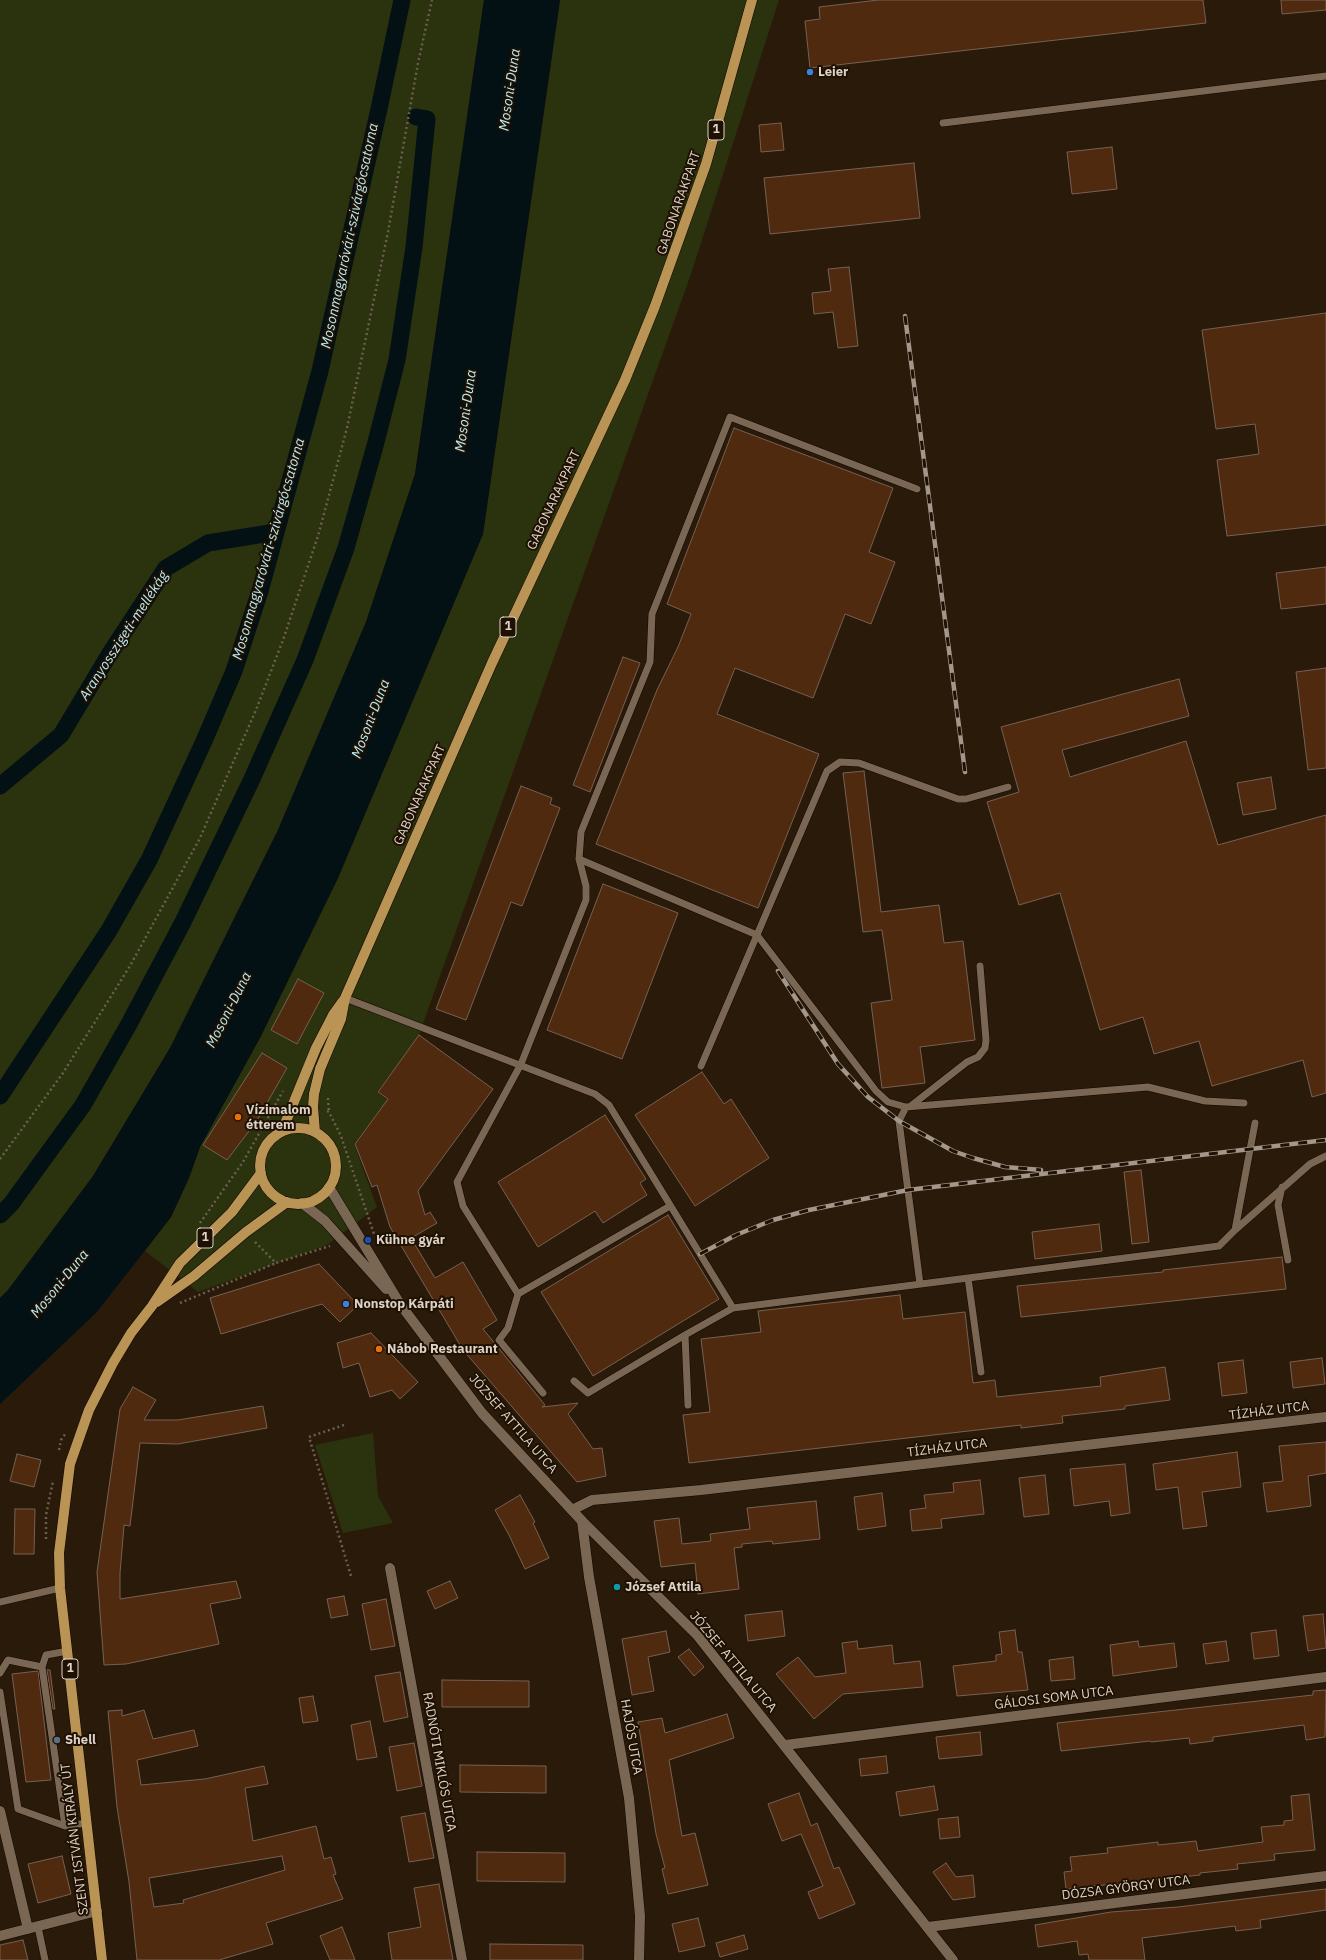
<!DOCTYPE html>
<meta charset="utf-8">
<style>
body{margin:0}
canvas{display:block;background:#291a09}
</style>
<canvas width="1326" height="1960"></canvas>
<script>
const context = document.querySelector('canvas').getContext('2d');
context.lineJoin = 'round';
function fill(path, color) { context.fillStyle = color; context.fill(path, 'evenodd'); }
const shape = rows => new Path2D(rows.map(r => 'M' + r).join(''));
function trace(path, color, width, dash) { context.strokeStyle = color; context.lineWidth = width; context.lineCap = dash ? 'butt' : 'round'; context.setLineDash(dash || []); context.stroke(path); }
function drawText(font, color, halo, rows, align = 'center') {
  context.font = font + ' "IBM Plex Sans",sans-serif'; context.lineWidth = 4; context.setLineDash([]); context.textBaseline = 'middle'; context.strokeStyle = halo; context.fillStyle = color; for (const [text, x, y, turn = 0] of rows) {
    context.save(); context.translate(x, y); context.rotate((+turn || 0) * Math.PI / 180); context.textAlign = isNaN(turn) ? turn : align; if (halo) context.strokeText(text, 0, 0); context.fillText(text, 0, 0); context.restore();
  }
}
const green = shape([
 [0,0,484,0,415,474,366,622,278,830,170,1048,93,1176,8,1290,0,1298],
 [560,0,779,0,691,274,426,1015,419,1035,377,1092,387,1100,354,1144,377,1207,327,1245,198,1292,145,1251,171,1217,189,1178,200,1147,261,1036,338,878,483,534],
 [373,1433,378,1496,393,1523,343,1533,315,1445]
]);
const water = shape([
 [484,0,560,0,483,534,338,878,261,1036,200,1147,189,1178,171,1217,97,1312,0,1404,0,1298,8,1290,93,1176,170,1048,278,830,366,622,415,474]
]);
const canal = shape([
 [0,786,61,735,109,655,166,568,208,543,276,532],
 [0,1096,108,932,149,860,204,741,234,671,260,591,320,371,379,109,402,0],
 [0,1215,11,1204,83,1105,129,1024,183,922,251,781,305,660,346,548,375,446,397,360,414,247,427,119,416,117]
]);
const building = shape([
 [878,0,1203,0,1206,23,810,68,805,21,820,19,819,7,878,0],
 [1281,0,1326,0,1326,10,1282,14,1281,0],
 [781,123,784,150,761,152,759,125,781,123],
 [1112,147,1117,189,1072,194,1067,152,1112,147],
 [914,163,920,218,770,234,764,178,914,163],
 [849,267,858,346,838,348,833,312,814,314,812,293,831,291,828,269,849,267],
 [1326,313,1326,525,1227,536,1217,460,1259,454,1255,424,1216,429,1202,330,1326,313],
 [734,428,893,488,869,552,895,562,871,624,845,614,813,698,735,668,717,714,819,754,758,908,596,844,657,690,678,647,691,614,667,604,734,428],
 [1326,567,1326,604,1281,609,1276,573,1326,567],
 [623,657,640,663,590,792,573,785,623,657],
 [1326,668,1326,768,1308,770,1296,672,1326,668],
 [1179,679,1189,716,1062,750,1070,777,1186,741,1218,845,1326,815,1326,1093,1312,1097,1303,1060,1212,1086,1199,1041,1154,1054,1143,1017,1100,1030,1060,893,1019,905,987,802,1019,792,1001,727,1179,679],
 [864,771,881,912,939,905,944,943,963,941,975,1040,920,1047,925,1083,882,1088,871,1003,892,1000,882,930,863,932,843,773,864,771],
 [1271,777,1276,809,1243,815,1237,783,1271,777],
 [521,786,552,798,550,804,560,808,522,906,511,902,466,1020,436,1009,521,786],
 [603,884,678,913,622,1059,547,1030,603,884],
 [298,979,324,993,297,1044,271,1030,298,979],
 [419,1035,493,1089,418,1191,425,1215,430,1212,437,1223,411,1238,435,1278,463,1262,497,1320,483,1329,545,1405,542,1407,578,1403,568,1414,593,1449,602,1448,606,1476,577,1482,463,1350,390,1227,377,1185,372,1187,355,1144,388,1099,378,1092,419,1035],
 [262,1053,287,1068,256,1122,227,1160,203,1145,262,1053],
 [702,1072,724,1104,731,1099,769,1158,695,1206,635,1115,702,1072],
 [605,1115,646,1179,640,1183,647,1195,603,1223,595,1211,538,1247,498,1182,605,1115],
 [1141,1170,1149,1242,1132,1244,1124,1172,1141,1170],
 [668,1215,719,1299,593,1376,541,1292,668,1215],
 [1099,1224,1102,1251,1035,1259,1032,1232,1099,1224],
 [1282,1257,1286,1289,1021,1317,1017,1286,1163,1272,1163,1270,1282,1257],
 [319,1264,358,1305,340,1322,322,1304,221,1334,210,1298,319,1264],
 [900,1295,903,1319,965,1312,973,1383,995,1380,997,1397,1101,1386,1100,1377,1165,1367,1170,1400,1125,1406,1125,1409,1062,1416,1063,1423,1021,1428,1021,1425,689,1463,683,1415,710,1412,701,1339,761,1332,758,1311,900,1295],
 [371,1333,418,1382,400,1399,392,1390,370,1397,359,1363,343,1368,337,1343,371,1333],
 [1322,1358,1325,1384,1293,1388,1290,1362,1322,1358],
 [1243,1360,1247,1393,1222,1396,1218,1363,1243,1360],
 [133,1387,156,1400,144,1420,178,1420,263,1406,267,1428,178,1444,140,1443,130,1526,124,1525,120,1573,120,1599,236,1581,241,1598,210,1604,219,1644,126,1664,104,1665,97,1572,120,1409,133,1387],
 [1326,1442,1326,1473,1308,1476,1311,1506,1267,1512,1263,1483,1283,1481,1279,1446,1326,1442],
 [1237,1452,1241,1487,1202,1492,1207,1526,1183,1529,1178,1487,1156,1490,1153,1464,1237,1452],
 [17,1454,41,1460,34,1487,10,1481,17,1454],
 [1125,1464,1130,1513,1111,1516,1109,1501,1074,1506,1070,1469,1125,1464],
 [1045,1475,1049,1514,1024,1517,1019,1478,1045,1475],
 [980,1480,984,1514,941,1519,942,1528,912,1531,910,1510,926,1508,924,1495,954,1492,953,1483,980,1480],
 [882,1493,886,1526,858,1530,854,1497,882,1493],
 [520,1495,535,1522,533,1523,549,1558,525,1569,509,1535,495,1510,520,1495],
 [816,1501,820,1539,773,1544,772,1541,742,1544,742,1547,734,1548,739,1589,698,1594,695,1563,661,1567,654,1521,679,1518,682,1544,711,1541,710,1534,750,1529,747,1508,816,1501],
 [15,1509,35,1509,34,1554,14,1554,15,1509],
 [450,1581,458,1598,435,1609,427,1591,450,1581],
 [344,1596,348,1615,331,1618,327,1599,344,1596],
 [386,1599,395,1646,371,1650,362,1604,386,1599],
 [782,1611,785,1636,748,1641,745,1615,782,1611],
 [1323,1614,1326,1648,1308,1651,1303,1616,1323,1614],
 [1015,1630,1018,1652,1022,1652,1028,1690,957,1696,953,1666,996,1661,996,1655,1002,1654,999,1632,1015,1630],
 [1276,1630,1279,1656,1254,1659,1251,1633,1276,1630],
 [666,1631,670,1652,648,1657,654,1691,632,1695,622,1639,666,1631],
 [857,1641,858,1649,892,1645,894,1664,920,1661,923,1687,843,1694,814,1719,776,1674,798,1657,815,1677,846,1673,842,1643,857,1641],
 [1138,1641,1139,1647,1174,1643,1177,1667,1113,1676,1110,1645,1138,1641],
 [1226,1641,1229,1661,1206,1664,1203,1644,1226,1641],
 [689,1649,704,1667,694,1676,678,1657,689,1649],
 [1073,1657,1075,1679,1051,1681,1049,1660,1073,1657],
 [47,1670,50,1670,55,1709,53,1709,47,1670],
 [38,1671,51,1780,26,1782,12,1674,38,1671],
 [400,1672,408,1717,384,1722,375,1676,400,1672],
 [442,1680,529,1681,529,1707,442,1707,442,1680],
 [1326,1690,1325,1737,1306,1740,1304,1725,1213,1737,1213,1741,1190,1744,1189,1738,1151,1742,1150,1741,1061,1751,1057,1723,1313,1695,1313,1691,1326,1690],
 [313,1696,318,1721,303,1723,299,1698,313,1696],
 [122,1710,122,1716,144,1710,153,1739,194,1730,198,1746,137,1760,141,1785,205,1779,264,1766,268,1784,245,1788,253,1841,316,1826,324,1859,331,1857,336,1874,333,1875,343,1899,266,1923,273,1944,219,1960,137,1960,129,1882,117,1807,108,1711,122,1710],
 [282,1856,285,1870,183,1900,184,1903,154,1907,149,1878,282,1856],
 [727,1714,734,1738,669,1760,682,1836,695,1833,708,1885,668,1894,662,1869,665,1868,656,1834,638,1722,662,1718,665,1733,727,1714],
 [370,1721,377,1757,357,1760,351,1725,370,1721],
 [980,1732,982,1755,939,1759,936,1737,980,1732],
 [414,1743,422,1786,397,1791,389,1747,414,1743],
 [886,1756,888,1773,861,1776,859,1759,886,1756],
 [460,1765,546,1766,546,1793,460,1792,460,1765],
 [934,1786,938,1810,900,1816,896,1792,934,1786],
 [799,1793,811,1826,817,1823,834,1869,839,1867,855,1904,819,1919,808,1892,823,1886,801,1834,782,1841,768,1804,799,1793],
 [1309,1794,1315,1850,1274,1854,1275,1860,1237,1864,1238,1869,1200,1873,1200,1875,1066,1889,1064,1872,1072,1871,1070,1857,1108,1853,1107,1848,1158,1842,1158,1845,1196,1841,1198,1851,1263,1842,1261,1827,1284,1825,1284,1821,1293,1820,1291,1796,1309,1794],
 [425,1813,434,1858,409,1862,401,1817,425,1813],
 [958,1817,960,1837,940,1839,938,1819,958,1817],
 [477,1852,565,1853,565,1882,477,1881,477,1852],
 [62,1856,71,1894,38,1903,28,1864,62,1856],
 [946,1863,956,1877,973,1875,975,1897,953,1900,933,1872,946,1863],
 [439,1884,453,1960,392,1960,388,1933,421,1927,414,1888,439,1884],
 [1326,1889,1326,1910,1260,1920,1261,1928,1236,1931,1235,1926,1142,1938,1145,1960,1089,1960,1088,1954,1079,1955,1077,1941,1038,1947,1035,1925,1111,1912,1178,1907,1326,1889],
 [698,1918,705,1946,679,1952,672,1924,698,1918],
 [342,1927,355,1960,330,1960,320,1936,342,1927],
 [744,1935,748,1949,720,1957,716,1943,744,1935],
 [23,1940,28,1960,0,1960,0,1945,23,1940],
 [490,1944,583,1945,583,1960,490,1960,490,1944]
]);
const path = shape([
 [328,1098,329,1112],
 [327,1111,329,1112,341,1136,374,1234],
 [0,1159,63,1073,130,966,200,838,256,710,283,640,318,536,347,428,388,232,418,63,432,0],
 [200,1223,243,1162,283,1091],
 [255,1242,276,1263,330,1246],
 [180,1303,276,1263],
 [344,1425,309,1437,351,1576],
 [59,1450,61,1440,66,1433],
 [46,1539,46,1515,53,1481]
]);
const lane = shape([
 [943,123,1326,76],
 [579,859,757,935,876,1091,888,1102,906,1107,899,1121,920,1284],
 [345,998,595,1094,609,1105,733,1308],
 [701,1066,827,771,840,762,859,763,958,799,966,799,1008,787],
 [912,1105,967,1062,978,1057,985,1048,986,1040,980,966],
 [906,1107,1148,1087,1205,1101,1244,1103],
 [1282,1187,1278,1205,1288,1260],
 [670,1206,518,1294,463,1206,457,1182,521,1064,586,900,586,886,579,859,581,832,650,662,652,614,730,417,917,489],
 [1235,1230,1310,1164,1326,1156],
 [968,1278,981,1372],
 [518,1294,508,1328,499,1340,543,1393],
 [574,1381,588,1393,685,1335],
 [688,1405,685,1335,733,1308,1219,1246,1235,1230,1255,1123],
 [0,1602,60,1588],
 [0,1673,8,1660,42,1667],
 [0,1692,18,1809,65,1826,87,1823],
 [65,1826,42,1667,46,1655,68,1651],
 [38,1927,45,1960]
]);
const street = shape([
 [572,1510,592,1500,701,1490,1326,1417],
 [582,1521,589,1577,629,1798,640,1916,639,1960],
 [390,1568,462,1960],
 [785,1745,1326,1677],
 [0,1811,28,1929],
 [928,1927,1326,1876],
 [0,1936,97,1911]
]);
const secondary = shape([
 [329,1187,400,1304,482,1413,582,1521,697,1635,953,1960],
 [302,1203,325,1221,386,1289]
]);
const primary = shape([
 '260 1166a38 38 0 1 1 76 0a38 38 0 1 1-76 0Z',
 [282,1131,316,1048,333,1015,343,1001],
 [315,1132,313,1107,314,1094,320,1069,341,1019,345,998,492,663,625,380,655,306,706,164,752,0],
 [157,1302,194,1276,246,1232,287,1202],
 [102,1960,60,1588,59,1553,70,1464,89,1410,113,1363,131,1333,152,1306,180,1263,232,1212,261,1173]
]);
const rail = shape([
 [905,316,965,772],
 [778,971,838,1064,868,1097,899,1121,953,1151,973,1158,1005,1167,1041,1170],
 [700,1254,736,1235,773,1220,809,1210,908,1190,1326,1140]
]);
const markers = [
 [810,72,4,"#3f7fe0"],
 [238,1117,4,"#e8710a"],
 [368,1240,4,"#1a4fb4"],
 [346,1304,4,"#3f7fe0"],
 [379,1349,4,"#e8710a"],
 [617,1587,4,"#0f9aa8"],
 [57,1740,4,"#5c6f8a"]
];
const shields = [
 [716,130,16],
 [508,627,16],
 [205,1238,16],
 [70,1669,16]
];
const shieldNames = [
 ["1",716,130],
 ["1",508,627],
 ["1",205,1238],
 ["1",70,1669]
];
const poiNames = [
 ["Leier",818,72],
 ["Vízimalom",246,1110],
 ["étterem",246,1125],
 ["Kühne gyár",376,1240],
 ["Nonstop Kárpáti",354,1304],
 ["Nábob Restaurant",387,1349],
 ["József Attila",625,1587],
 ["Shell",65,1740]
];
const streetNames = [
 ["GABONARAKPART",679,203,-71],
 ["GABONARAKPART",554,500,-65],
 ["GABONARAKPART",420,795,-66],
 ["TÍZHÁZ UTCA",1269,1411,-7],
 ["JÓZSEF ATTILA UTCA",513,1424,49],
 ["TÍZHÁZ UTCA",947,1448,-7],
 ["JÓZSEF ATTILA UTCA",733,1662,50],
 ["GÁLOSI SOMA UTCA",1054,1698,-7],
 ["HAJÓS UTCA",631,1737,80],
 ["RADNÓTI MIKLÓS UTCA",439,1762,80],
 ["SZENT ISTVÁN KIRÁLY ÚT",75,1839,-97],
 ["DÓZSA GYÖRGY UTCA",1126,1888,-7]
];
const waterNames = [
 ["Mosoni-Duna",510,90,-82],
 ["Mosonmagyaróvári-szivárgócsatorna",350,236,-78],
 ["Mosoni-Duna",466,411,-82],
 ["Mosonmagyaróvári-szivárgócsatorna",269,549,-74],
 ["Aranyosszigeti-mellékág",124,636,-57],
 ["Mosoni-Duna",371,719,-69],
 ["Mosoni-Duna",229,1010,-63],
 ["Mosoni-Duna",60,1284,-51]
];
fill(green, '#2a320e');
fill(water, '#031014');
trace(canal, '#031014', 17);
fill(building, '#4f2a0f');
trace(building, '#776052', 1);
trace(lane, '#110500', 8);
trace(street, '#110500', 11);
trace(secondary, '#110500', 11);
trace(primary, '#110500', 11);
trace(path, '#6c5f50', 2.5, [2, 3]);
trace(lane, '#796653', 7);
trace(street, '#796653', 10);
trace(secondary, '#796653', 10);
trace(primary, '#b99455', 10);
trace(rail, '#a3978b', 4.5);
trace(rail, '#1f1102', 3, [9]);
for (const [x, y, r, color] of markers) { const dot = new Path2D(); dot.arc(x, y, r, 0, 2 * Math.PI); context.fillStyle = color; context.fill(dot); trace(dot, '#1f1102', 1.5); }
for (const [x, y, w] of shields) { const box = new Path2D(); box.roundRect(x - w / 2, y - 10, w, 20, 3); context.fillStyle = '#1f1102'; context.fill(box); trace(box, '#ddd2c8', 1); }
drawText('bold 12px', '#ddd2c8', null, shieldNames);
drawText('bold 13px', '#ddd2c8', '#1f1102', poiNames, 'left');
drawText('13px', '#ddd2c8', '#1f1102', streetNames);
drawText('italic 14px', '#b6ecf9', '#1f1102', waterNames);
</script>
